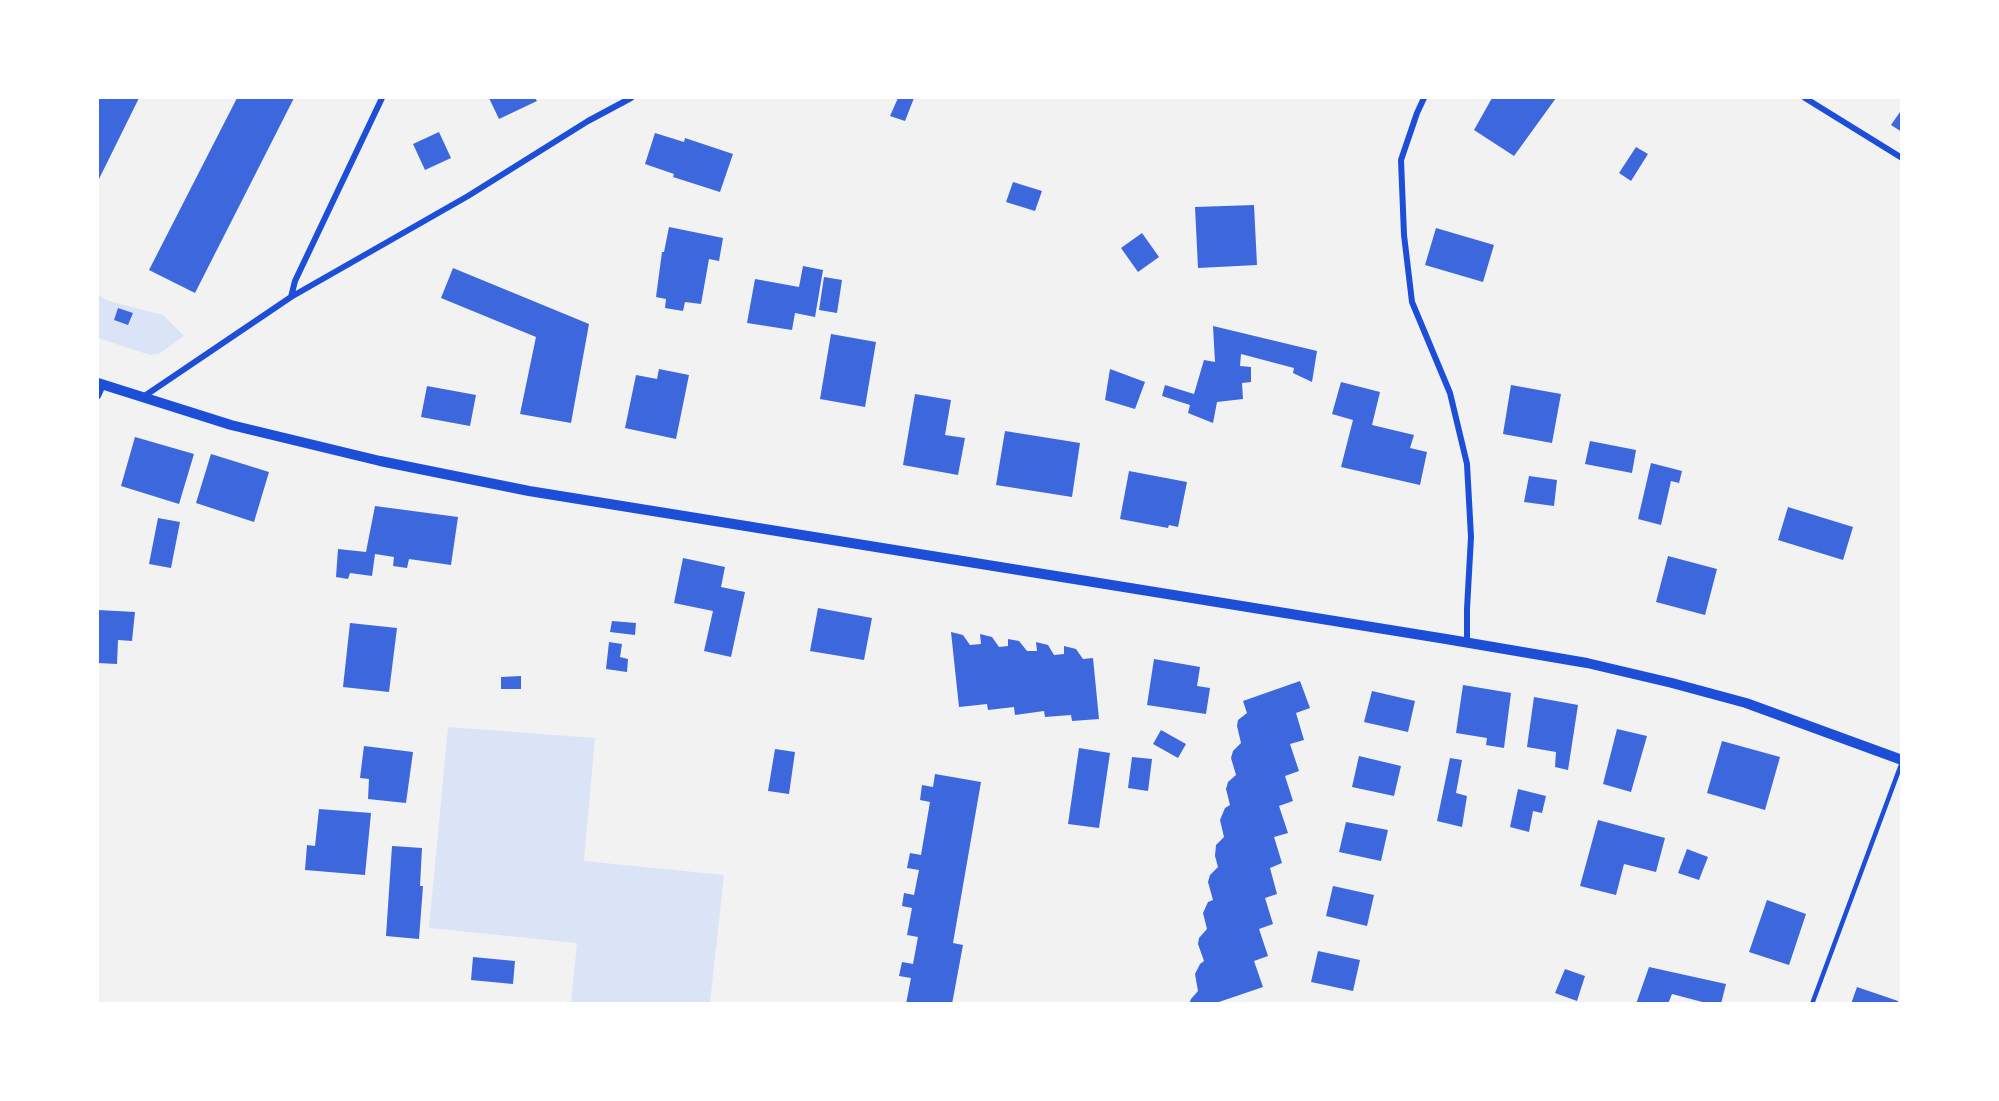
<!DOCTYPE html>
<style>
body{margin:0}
#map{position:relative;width:1999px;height:1101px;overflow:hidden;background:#f2f2f2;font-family:Cabin,sans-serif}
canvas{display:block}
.frame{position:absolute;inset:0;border:99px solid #fff;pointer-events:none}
</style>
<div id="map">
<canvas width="1999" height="1101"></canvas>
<div class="frame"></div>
</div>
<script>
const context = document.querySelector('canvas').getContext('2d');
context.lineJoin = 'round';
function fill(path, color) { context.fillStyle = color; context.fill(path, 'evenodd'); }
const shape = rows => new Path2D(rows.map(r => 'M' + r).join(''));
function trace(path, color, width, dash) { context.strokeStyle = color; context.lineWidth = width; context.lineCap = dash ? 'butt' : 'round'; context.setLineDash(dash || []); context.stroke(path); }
const green = shape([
 [98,295,109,301,163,315,184,336,159,354,150,355,98,338],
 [448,727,595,738,584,861,724,875,710,1003,571,1003,577,943,429,928]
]);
const building = shape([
 [98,98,139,98,98,181],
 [237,98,294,98,195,293,149,270],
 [489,98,535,98,537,101,499,119],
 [898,98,914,98,905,121,890,116],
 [1492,98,1556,98,1514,156,1474,130],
 [1902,109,1902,132,1891,125],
 [439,132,451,158,425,170,413,144],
 [655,133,684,142,685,138,733,154,720,192,673,177,674,174,645,164],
 [1636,147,1648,154,1631,181,1619,173],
 [1013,182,1042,191,1035,211,1006,202],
 [1254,205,1257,265,1198,268,1195,207],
 [669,227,723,238,719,261,709,259,701,304,685,302,683,311,665,308,666,299,656,297,662,252,664,252],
 [1436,228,1494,245,1483,282,1425,265],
 [1142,233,1159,257,1138,272,1121,248],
 [803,266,823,270,815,317,795,313,792,330,747,323,755,279,799,287],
 [453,268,589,324,571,423,520,414,536,337,441,298],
 [824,277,842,280,837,313,819,310],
 [118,308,133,313,128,325,114,320],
 [1213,326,1317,351,1312,382,1293,373,1294,368,1241,354,1240,366,1251,367,1251,382,1242,383,1243,399,1217,402,1213,423,1188,413,1190,405,1162,396,1165,385,1194,394,1204,360,1215,362],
 [831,334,876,342,865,407,820,399],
 [659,369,689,375,676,439,625,428,636,375,657,379],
 [1110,369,1145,382,1135,409,1105,400],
 [1341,382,1380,392,1372,425,1414,435,1410,448,1427,452,1420,485,1341,467,1353,420,1332,414],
 [1511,385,1561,394,1552,443,1503,434],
 [427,386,476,395,470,426,421,417],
 [915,394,951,400,945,435,965,438,958,475,903,465],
 [1005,431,1080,443,1072,497,996,485],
 [135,437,194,454,179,504,121,486],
 [1590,441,1636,450,1632,473,1585,464],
 [211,454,269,472,254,522,196,503],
 [1651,463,1682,471,1679,483,1671,481,1661,525,1638,519],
 [1129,471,1187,482,1178,527,1169,525,1168,528,1120,519],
 [1529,476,1557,480,1554,506,1524,502],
 [375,506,458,517,451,565,409,559,407,568,393,566,394,557,375,554,372,576,350,573,348,579,336,577,338,549,366,552],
 [1788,507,1853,527,1843,560,1778,540],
 [158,518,180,522,171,568,149,564],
 [1668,556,1717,569,1705,615,1656,602],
 [683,558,725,567,721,587,745,592,731,657,704,651,713,611,674,603],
 [818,608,872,618,864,660,810,651],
 [98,610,135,612,132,641,118,640,117,664,98,663],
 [612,621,636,623,635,635,610,632],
 [350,623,397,628,389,692,343,687],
 [951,632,963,635,970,645,981,644,980,634,992,637,999,647,1008,646,1008,639,1019,641,1027,651,1037,651,1036,642,1048,645,1054,655,1064,654,1064,646,1076,649,1083,659,1093,658,1099,719,1072,721,1071,715,1045,717,1044,711,1015,715,1014,707,988,710,987,704,959,707],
 [609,642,622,644,620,657,628,659,627,672,606,669],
 [1154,659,1200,667,1197,686,1210,688,1206,714,1147,705],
 [521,676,521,689,501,689,501,677],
 [1300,681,1310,708,1296,713,1304,740,1290,744,1299,771,1285,776,1293,801,1279,806,1288,833,1274,837,1282,863,1270,868,1277,894,1265,898,1273,924,1259,929,1268,956,1254,961,1263,987,1213,1004,1189,1004,1191,999,1198,991,1195,974,1200,964,1204,961,1198,944,1199,938,1207,929,1203,913,1208,902,1213,900,1208,882,1210,875,1218,867,1215,856,1216,845,1224,837,1220,820,1225,808,1230,805,1226,789,1228,782,1236,775,1231,758,1233,751,1241,743,1237,726,1238,720,1247,713,1243,701],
 [1463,685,1511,693,1504,748,1486,745,1487,738,1456,733],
 [1372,691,1415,701,1408,732,1364,722],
 [1534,697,1578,705,1568,770,1555,767,1556,752,1527,747],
 [1617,729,1647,736,1631,792,1603,784],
 [1161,730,1186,744,1178,758,1153,744],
 [1722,741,1780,757,1765,810,1707,793],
 [364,746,413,752,406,803,368,799,369,779,360,778],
 [1079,748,1110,753,1099,828,1068,824],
 [775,749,795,752,789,794,768,791],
 [1359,756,1401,766,1394,796,1352,787],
 [1132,757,1152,759,1148,791,1128,788],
 [1450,758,1462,760,1456,793,1467,796,1462,827,1437,821],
 [935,774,981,782,953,943,963,945,952,1004,906,1004,911,978,899,976,902,962,913,964,918,937,907,935,912,908,902,906,904,893,914,895,919,870,907,868,910,853,921,855,930,802,920,800,922,785,933,787],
 [1518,789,1546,796,1542,813,1533,811,1529,832,1510,827],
 [319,809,371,813,365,875,305,870,307,845,315,846],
 [1598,820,1665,838,1656,872,1624,864,1616,895,1580,886],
 [1346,822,1388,830,1381,861,1339,852],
 [392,846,422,848,420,886,423,886,419,939,386,936],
 [1687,849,1708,857,1699,880,1678,873],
 [1333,886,1374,895,1367,926,1326,916],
 [1767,900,1806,914,1789,965,1749,952],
 [1318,951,1360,960,1353,991,1311,982],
 [473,957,515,961,513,984,471,980],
 [1649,967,1726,984,1721,1004,1710,1004,1672,994,1668,1004,1636,1004],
 [1565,969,1585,976,1577,1001,1555,993],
 [1857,987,1898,1001,1898,1004,1851,1004]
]);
const service = shape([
 [1812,1004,1902,762]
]);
const minor = shape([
 [1424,98,1417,113,1401,160,1404,235,1412,302,1450,393,1467,464,1471,537,1467,609,1467,642],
 [1805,98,1902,158],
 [291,297,295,281,382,98],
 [98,396,103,385],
 [143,397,291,297,468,196,588,121,631,98]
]);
const tertiary = shape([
 [98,383,231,425,380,461,529,491,1446,639,1587,663,1672,683,1746,703,1902,760]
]);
fill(green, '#dbe4f7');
fill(building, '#3d67dc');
trace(service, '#1d4ed8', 4.5);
trace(minor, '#1d4ed8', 6);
trace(tertiary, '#1d4ed8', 10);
</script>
